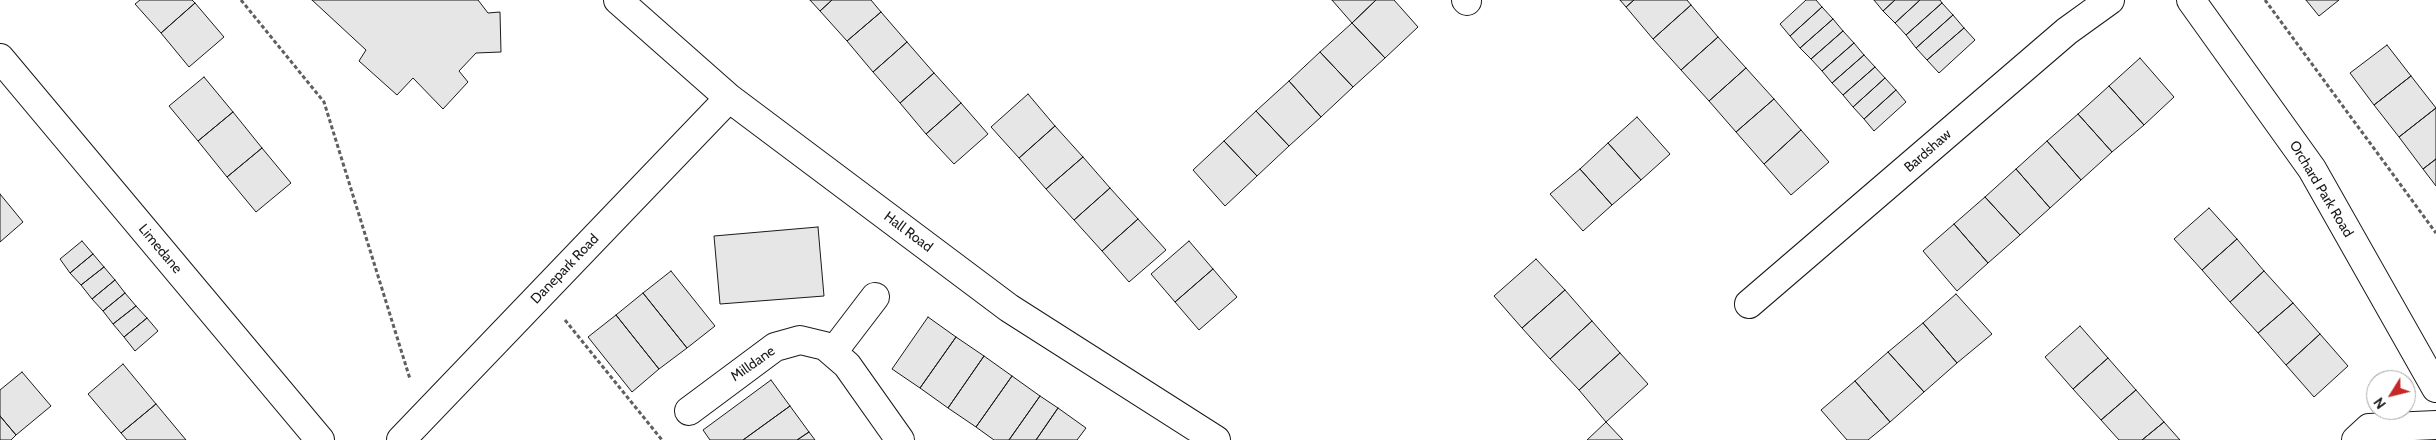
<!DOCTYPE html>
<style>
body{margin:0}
#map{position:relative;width:2436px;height:440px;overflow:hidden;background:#fff;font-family:Cabin,sans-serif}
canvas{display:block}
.north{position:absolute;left:2366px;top:370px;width:50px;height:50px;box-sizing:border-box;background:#fff;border:1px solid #a3a3a3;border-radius:50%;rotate:234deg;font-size:14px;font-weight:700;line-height:20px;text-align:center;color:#1a1a1a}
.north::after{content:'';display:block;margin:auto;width:18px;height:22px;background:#c62828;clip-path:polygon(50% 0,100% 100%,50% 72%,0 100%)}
</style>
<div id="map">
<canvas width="2436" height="440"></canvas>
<div class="north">N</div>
</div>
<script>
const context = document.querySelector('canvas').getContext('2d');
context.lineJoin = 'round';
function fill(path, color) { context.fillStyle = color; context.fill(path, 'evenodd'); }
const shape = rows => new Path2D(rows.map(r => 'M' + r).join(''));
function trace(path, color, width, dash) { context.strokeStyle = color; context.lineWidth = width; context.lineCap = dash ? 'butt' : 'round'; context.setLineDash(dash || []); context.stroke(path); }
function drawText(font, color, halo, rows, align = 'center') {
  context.font = font + ' Cabin,sans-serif'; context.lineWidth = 4; context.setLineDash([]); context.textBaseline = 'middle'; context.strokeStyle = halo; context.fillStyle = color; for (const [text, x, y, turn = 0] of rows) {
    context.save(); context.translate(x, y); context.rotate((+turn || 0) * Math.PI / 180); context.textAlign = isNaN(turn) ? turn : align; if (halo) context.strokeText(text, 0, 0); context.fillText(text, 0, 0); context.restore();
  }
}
const building = shape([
 [140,0,192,0,195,3,161,33,135,4,140,0],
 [312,0,478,0,488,13,500,12,501,52,476,53,459,71,468,82,443,109,413,78,397,95,359,61,366,50,312,0],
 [810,0,832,0,820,11,810,0],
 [832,0,871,0,881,12,847,41,820,11,832,0],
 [1332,0,1376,0,1352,23,1332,0],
 [1376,0,1394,0,1418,27,1385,58,1352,23,1376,0],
 [1620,0,1634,0,1626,7,1620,0],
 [1634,0,1687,0,1691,5,1653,39,1626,7,1634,0],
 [1806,0,1816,0,1822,7,1790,36,1780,24,1806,0],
 [1874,0,1895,0,1883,11,1874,0],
 [1895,0,1920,0,1895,23,1883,11,1895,0],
 [1920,0,1940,0,1942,3,1906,35,1895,23,1920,0],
 [2306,0,2339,0,2319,16,2306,0],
 [195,3,224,37,189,67,161,33,195,3],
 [1942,3,1953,15,1916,48,1906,35,1942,3],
 [1691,5,1718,37,1681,70,1653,39,1691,5],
 [1822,7,1833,19,1800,48,1790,36,1822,7],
 [881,12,907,42,873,72,847,41,881,12],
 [1953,15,1964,28,1927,60,1916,48,1953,15],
 [1833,19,1843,31,1811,59,1800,48,1833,19],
 [1352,23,1385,58,1353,87,1320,52,1352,23],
 [1964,28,1975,40,1939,73,1927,60,1964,28],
 [1843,31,1854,43,1822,71,1811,59,1843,31],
 [1718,37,1746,68,1709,101,1681,70,1718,37],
 [907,42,934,73,900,103,873,72,907,42],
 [1854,43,1864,55,1832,83,1822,71,1854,43],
 [2387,45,2411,76,2374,105,2350,73,2387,45],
 [1320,52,1353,87,1321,117,1289,81,1320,52],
 [1864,55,1875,67,1843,95,1832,83,1864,55],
 [2140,58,2174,97,2144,125,2109,86,2140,58],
 [1875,67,1885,78,1853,107,1843,95,1875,67],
 [1746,68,1774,99,1736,132,1709,101,1746,68],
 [934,73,961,103,926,134,900,103,934,73],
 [2411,76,2436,108,2399,137,2374,105,2411,76],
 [204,77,233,112,198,141,169,106,204,77],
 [1885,78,1896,90,1864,119,1853,107,1885,78],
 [1289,81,1321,117,1289,146,1256,111,1289,81],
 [2109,86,2144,125,2112,152,2078,114,2109,86],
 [1896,90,1906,102,1874,131,1864,119,1896,90],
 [1028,94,1055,126,1019,158,991,127,1028,94],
 [1774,99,1801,130,1764,164,1736,132,1774,99],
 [961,103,988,134,954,164,926,134,961,103],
 [2436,108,2436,159,2423,169,2399,137,2436,108],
 [1256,111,1289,146,1257,176,1224,141,1256,111],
 [233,112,262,148,227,177,198,141,233,112],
 [2078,114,2112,152,2081,180,2047,141,2078,114],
 [1637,117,1670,154,1641,180,1608,143,1637,117],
 [1055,126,1083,157,1046,189,1019,158,1055,126],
 [1801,130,1829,162,1791,195,1764,164,1801,130],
 [1224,141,1257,176,1225,206,1193,170,1224,141],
 [2047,141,2081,180,2050,208,2016,169,2047,141],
 [1608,143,1641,180,1612,205,1580,169,1608,143],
 [262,148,291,183,256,212,227,177,262,148],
 [1083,157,1110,188,1074,220,1046,189,1083,157],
 [2436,159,2436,186,2423,169,2436,159],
 [1580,169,1612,205,1583,231,1550,194,1580,169],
 [2016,169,2050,208,2020,235,1985,197,2016,169],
 [1110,188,1138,219,1102,251,1074,220,1110,188],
 [0,194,23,222,0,242,0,194],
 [1985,197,2020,235,1988,263,1954,224,1985,197],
 [2209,208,2237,239,2202,270,2174,239,2209,208],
 [1138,219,1166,250,1129,282,1102,251,1138,219],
 [1954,224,1988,263,1957,291,1923,251,1954,224],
 [818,227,824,296,720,304,714,236,818,227],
 [2237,239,2264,271,2230,302,2202,270,2237,239],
 [82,241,93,254,70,273,60,259,82,241],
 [1189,241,1213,269,1175,302,1151,274,1189,241],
 [93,254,104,267,81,285,70,273,93,254],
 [1536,259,1565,290,1522,328,1494,296,1536,259],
 [104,267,115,280,92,299,81,285,104,267],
 [1213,269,1237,297,1199,330,1175,302,1213,269],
 [671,271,715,326,687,348,643,293,671,271],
 [2264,271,2293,303,2258,333,2230,302,2264,271],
 [115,280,125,293,103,311,92,299,115,280],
 [1565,290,1592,321,1550,359,1522,328,1565,290],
 [125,293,136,306,113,324,103,311,125,293],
 [643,293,687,348,659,369,616,315,643,293],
 [1956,294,1992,334,1957,363,1923,323,1956,294],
 [2293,303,2320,334,2286,365,2258,333,2293,303],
 [136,306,147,318,124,337,113,324,136,306],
 [616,315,659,369,632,392,588,337,616,315],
 [928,317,956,337,920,388,892,369,928,317],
 [147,318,158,331,135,351,124,337,147,318],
 [1592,321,1620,353,1579,390,1550,359,1592,321],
 [1923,323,1957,363,1924,392,1888,352,1923,323],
 [2080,326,2108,358,2073,389,2045,357,2080,326],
 [2320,334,2348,366,2314,397,2286,365,2320,334],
 [956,337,984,356,948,408,920,388,956,337],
 [1888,352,1924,392,1890,422,1855,381,1888,352],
 [1620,353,1648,384,1606,422,1579,390,1620,353],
 [984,356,1012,376,976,427,948,408,984,356],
 [2108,358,2136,390,2101,420,2073,389,2108,358],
 [123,364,156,404,121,433,88,394,123,364],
 [22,372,51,406,16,435,0,416,0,390,22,372],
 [1012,376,1040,396,1009,440,994,440,976,427,1012,376],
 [771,380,790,406,743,440,710,440,703,430,771,380],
 [1855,381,1890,422,1868,440,1847,440,1821,410,1855,381],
 [2136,390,2164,422,2142,440,2119,440,2101,420,2136,390],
 [1040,396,1058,408,1036,440,1009,440,1040,396],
 [156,404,186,440,127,440,121,433,156,404],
 [790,406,809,432,797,440,743,440,790,406],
 [1058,408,1086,428,1077,440,1036,440,1058,408],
 [0,416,16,435,11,440,0,440,0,416],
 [1606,422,1623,440,1587,440,1606,422],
 [2164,422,2180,440,2142,440,2164,422],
 [809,432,815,440,797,440,809,432]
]);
const path = shape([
 [241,0,324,102,410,379],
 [2265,0,2436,233],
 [565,320,662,440]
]);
const minor = shape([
 [618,0,729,98,1009,308,1216,440],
 [1466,0,1467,1],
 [2191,0,2312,169,2436,388],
 [0,58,320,440],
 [1749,304,2067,31,2110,0],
 [833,352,875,297],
 [689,411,775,347,800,340,825,346,847,365,900,440],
 [401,440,729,98],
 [2356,440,2369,428,2436,425]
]);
const streetNames = [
 ["Bardshaw",1928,151,-41],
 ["Orchard Park Road",2321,189,59],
 ["Hall Road",908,232,37],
 ["Limedane",160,249,50],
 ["Danepark Road",565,269,-46],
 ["Milldane",753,364,-35]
];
fill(building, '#e6e6e6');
trace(building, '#1a1a1a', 1);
trace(minor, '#1a1a1a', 30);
trace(path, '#5f5f5f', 3, [4, 2.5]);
trace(minor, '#fff', 28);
drawText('14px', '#1a1a1a', '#fff', streetNames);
</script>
